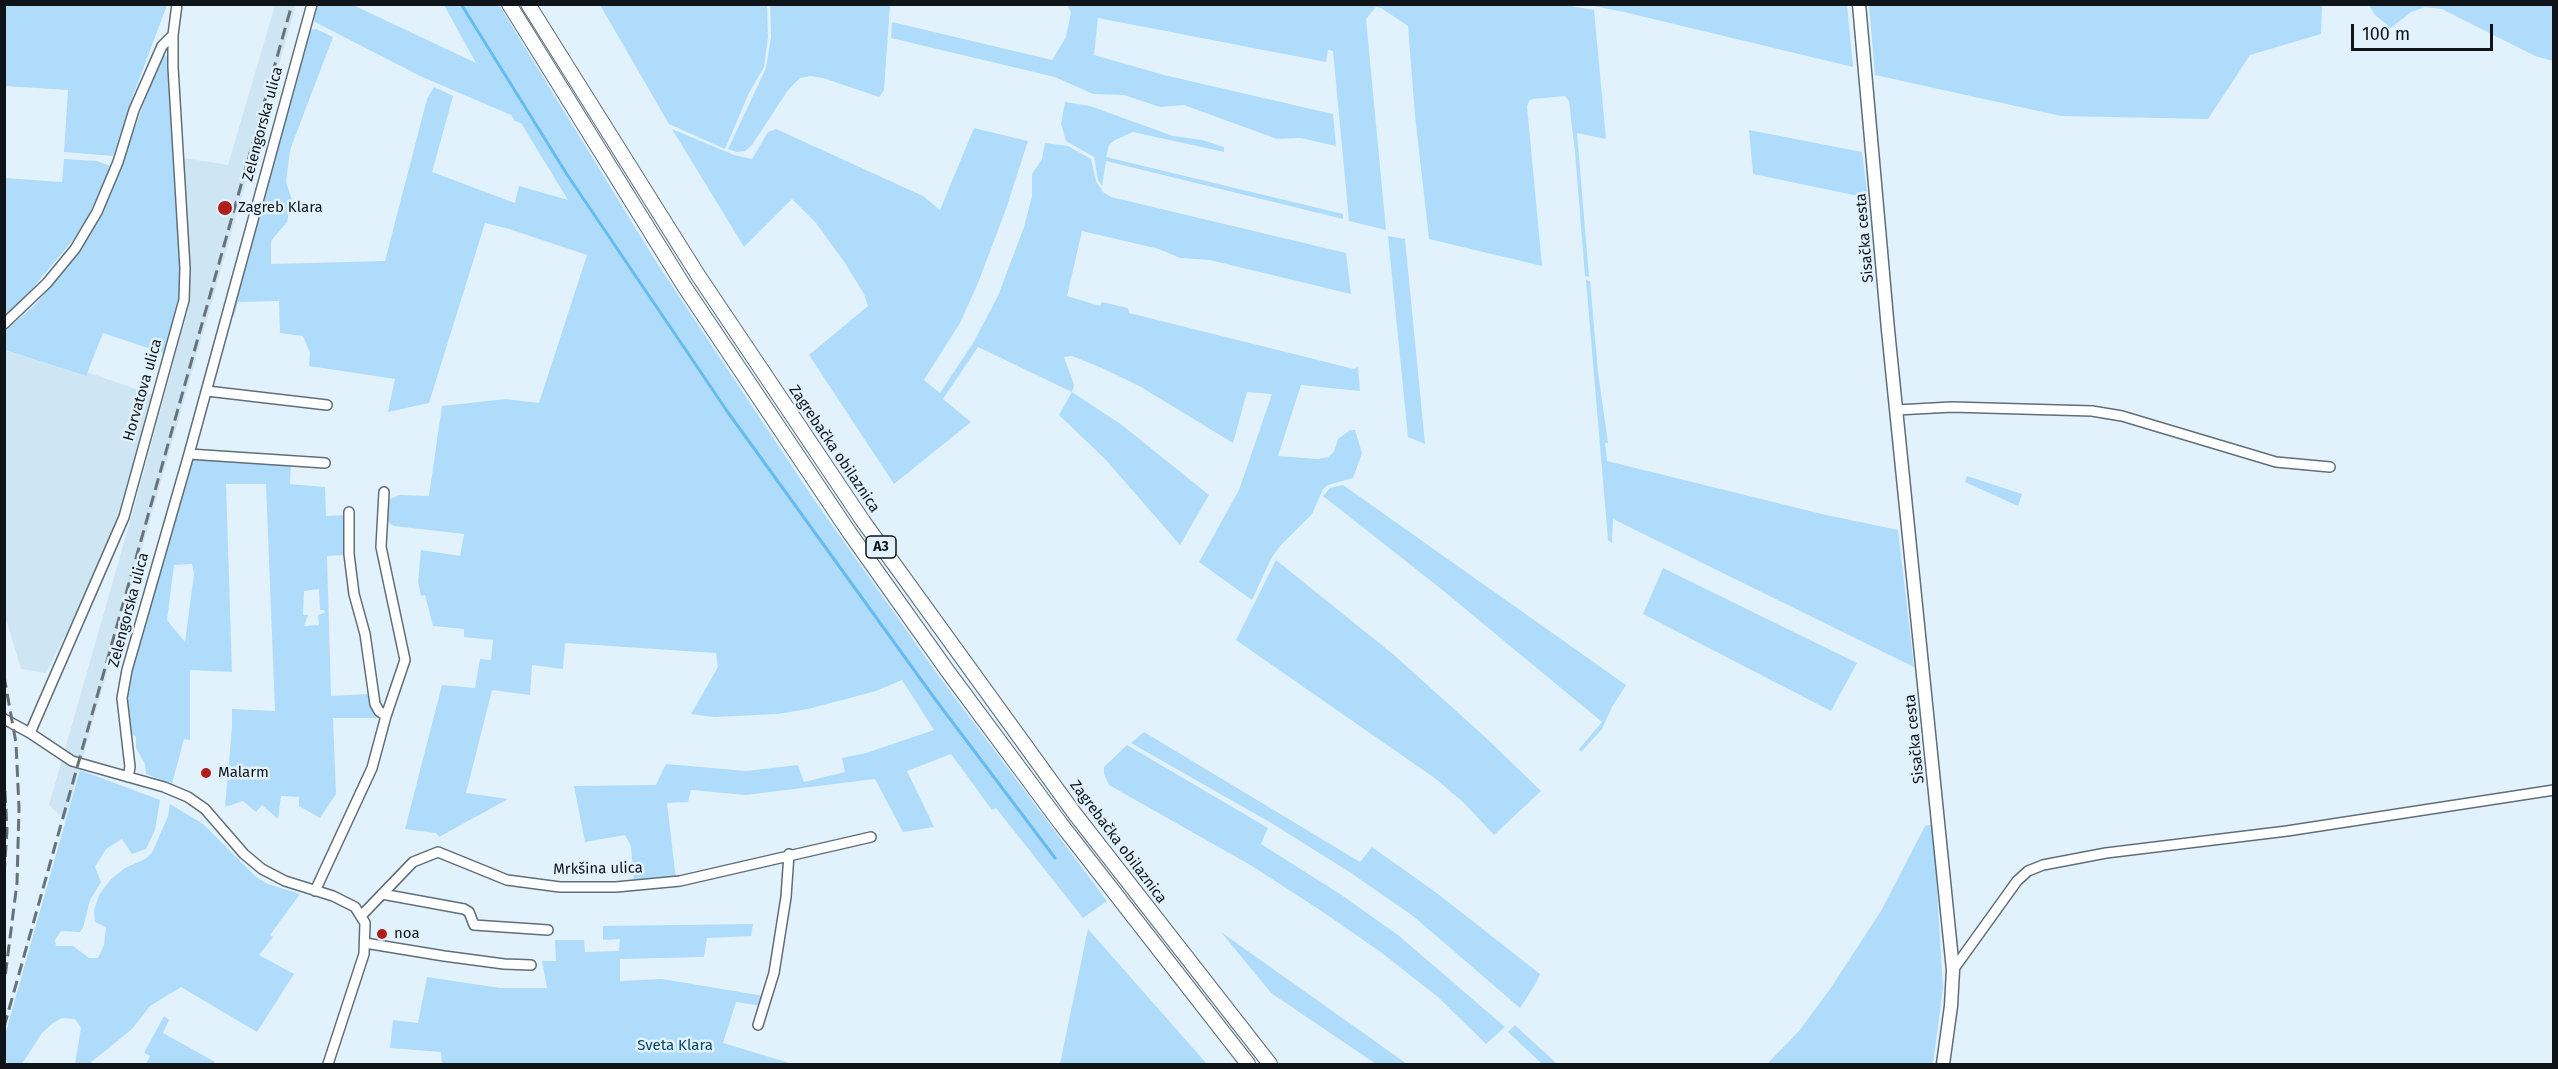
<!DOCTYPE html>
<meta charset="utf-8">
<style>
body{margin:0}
#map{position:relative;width:2558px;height:1069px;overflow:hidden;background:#e2f2fd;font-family:"Fira Sans",sans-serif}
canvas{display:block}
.frame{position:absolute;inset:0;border:6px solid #0f1418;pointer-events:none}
.scale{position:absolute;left:2351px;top:24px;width:142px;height:27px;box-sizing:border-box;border:3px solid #0f1418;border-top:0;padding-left:8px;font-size:18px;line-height:21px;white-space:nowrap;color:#0f1418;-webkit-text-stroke:4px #e2f2fd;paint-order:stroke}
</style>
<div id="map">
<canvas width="2558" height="1069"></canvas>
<div class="frame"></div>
<div class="scale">100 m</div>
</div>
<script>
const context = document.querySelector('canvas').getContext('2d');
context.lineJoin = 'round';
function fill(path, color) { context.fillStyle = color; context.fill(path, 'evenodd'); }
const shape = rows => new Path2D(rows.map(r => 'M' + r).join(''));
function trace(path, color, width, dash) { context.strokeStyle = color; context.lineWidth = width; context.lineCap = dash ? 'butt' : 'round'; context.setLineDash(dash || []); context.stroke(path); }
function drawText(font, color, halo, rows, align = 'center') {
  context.font = font + ' "Fira Sans",sans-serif'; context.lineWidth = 5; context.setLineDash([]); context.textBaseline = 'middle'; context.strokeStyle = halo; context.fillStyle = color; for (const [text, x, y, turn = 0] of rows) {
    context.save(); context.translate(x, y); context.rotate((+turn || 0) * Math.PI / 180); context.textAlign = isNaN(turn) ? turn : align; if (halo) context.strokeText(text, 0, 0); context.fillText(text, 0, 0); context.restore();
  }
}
const built = shape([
 [275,5,296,5,65,820,49,805,139,490,189,305,184,158,228,165],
 [4,350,85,376,87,372,156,396,120,519,85,597,46,673,21,669,5,616]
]);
const green = shape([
 [4,5,167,5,131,101,113,156,64,152,68,90,5,86],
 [315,5,353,5,476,63,444,5,499,5,655,260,813,498,938,675,1107,901,1083,918,996,808,992,810,951,754,907,771,934,827,903,832,875,779,746,795,691,790,688,802,667,803,676,879,634,883,631,846,625,835,585,842,574,786,656,785,666,764,746,771,798,765,804,782,845,772,842,758,866,753,934,730,902,680,876,691,808,709,778,714,714,717,691,714,718,667,716,653,565,643,563,669,532,665,530,695,492,690,466,793,508,799,439,837,436,833,405,829,442,685,475,688,480,659,491,660,493,640,464,637,464,629,433,626,425,595,421,596,418,582,421,550,460,556,464,534,394,526,389,523,386,511,390,499,399,495,429,496,442,406,506,399,539,403,587,255,509,229,485,223,429,403,388,412,395,379,309,366,310,353,303,336,280,333,279,301,238,302,234,317,231,317,309,32,311,30,316,29,333,37,290,150,286,182,292,200,287,222,271,241,271,264,385,261,427,99,434,87,453,96,432,172,515,203,519,186,568,200,521,123,515,121,511,115,420,76,315,22,313,18],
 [600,5,767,5,768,37,764,67,749,93,725,149,669,124],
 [770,5,890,5,884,90,879,97,823,78,811,76,800,78,788,90,752,145,745,151,737,152,728,149,766,68,771,37],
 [1565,5,1594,10,1606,139,1577,133,1589,277,1585,276,1575,152,1569,101,1565,96,1533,99,1529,101,1527,106,1542,266,1429,239,1415,115,1408,26,1381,8,1376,7,1366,19,1386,230,1349,221,1333,51,1328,50,1326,62,1098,18,1094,55,1164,75,1333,114,1336,146,1300,138,1277,139,1184,105,1160,107,1124,95,1093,94,1055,77,891,38,892,22,1052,60,1066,37,1071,12,1067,5],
 [1588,5,1847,5,1853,67,1624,12],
 [1869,5,2322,4,2322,5,2321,34,2250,55,2208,119,2061,116,1875,75],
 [2369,5,2553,5,2553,61,2535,56,2442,9,2425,7,2411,12,2391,28,2375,15],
 [164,55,170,58,178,166,181,295,166,354,103,333,86,376,5,350,4,332,36,304,82,247,116,180,161,56],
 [1065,102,1090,106,1173,136,1202,140,1224,147,1224,152,1133,132,1115,140,1109,145,1106,157,1343,214,1343,219,1106,161,1102,186,1098,180,1094,157,1066,141,1061,124],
 [974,128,1028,141,1006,209,978,283,960,323,924,380,940,393,973,343,998,296,1024,227,1032,196,1032,174,1042,159,1045,143,1068,146,1091,159,1096,181,1103,192,1111,197,1346,253,1351,294,1210,260,1180,258,1159,249,1082,231,1067,296,1100,306,1102,302,1128,308,1129,313,1354,369,1358,367,1360,391,1301,385,1278,456,1318,459,1328,457,1334,452,1338,439,1350,430,1355,430,1362,453,1353,478,1328,485,1323,489,1312,514,1280,546,1272,557,1252,600,1199,562,1239,490,1272,394,1247,392,1233,443,1141,387,1102,368,1072,356,1064,357,1074,385,1072,392,1122,425,1209,495,1180,545,1105,459,1059,415,1072,392,978,347,943,399,971,422,894,484,809,355,868,306,864,294,845,263,816,223,792,199,744,247,672,129,734,155,752,159,768,132,776,129,923,196,940,210],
 [1749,130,1862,152,1868,198,1753,174],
 [64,159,97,161,110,166,109,172,87,218,73,240,31,290,5,316,5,178,62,182],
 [1388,236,1405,239,1425,444,1408,437],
 [1586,280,1590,281,1598,372,1608,443,1605,443,1607,461,1826,515,1898,530,1914,667,1613,519,1612,543,1608,540],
 [196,458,291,463,290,484,325,487,326,516,346,515,346,555,327,556,331,696,370,694,372,707,381,718,333,718,336,794,320,818,299,806,299,797,281,796,278,819,262,805,256,812,243,801,225,807,232,727,232,709,275,711,266,484,226,484,232,672,190,670,190,740,184,739,172,784,146,774,145,764,136,748,136,737,129,732,125,697,130,671,192,460],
 [192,564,194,574,185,642,167,620,174,565],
 [319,589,320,610,324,610,325,613,318,615,319,625,304,626,308,615,303,615,304,591],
 [1967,476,2022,494,2018,506,1965,482],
 [1343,485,1626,685,1612,707,1602,729,1581,752,1579,749,1602,722,1440,588,1323,496,1330,488],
 [1276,560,1394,655,1484,736,1541,791,1494,835,1464,803,1436,779,1236,640],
 [1663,568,1857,663,1831,711,1643,614],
 [1144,732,1360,862,1372,847,1438,894,1540,974,1535,985,1520,1008,1413,916,1351,873,1273,824,1131,743],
 [1127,745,1268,828,1261,844,1340,894,1398,935,1505,1027,1486,1044,1439,998,1382,953,1323,912,1252,866,1109,785,1104,774,1104,767],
 [80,770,160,800,155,830,146,849,132,854,122,839,106,849,95,867,101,882,90,900,83,928,80,932,61,931,55,940,56,946,73,946,89,958,98,958,104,945,106,927,95,922,94,910,99,895,111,879,125,868,145,859,152,853,168,816,170,804,203,824,256,877,268,884,300,894,270,935,273,937,259,955,294,974,257,1032,181,987,150,1006,132,1029,89,1064,75,1064,81,1028,75,1019,62,1018,53,1023,42,1033,22,1064,5,1064,5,1035],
 [1933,824,1943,988,1933,1064,1767,1064,1800,1030,1832,986,1881,911,1925,826],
 [753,924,751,936,707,938,704,957,620,959,620,981,662,979,764,996,761,1006,736,1002,723,1043,793,1064,442,1064,441,1052,390,1048,393,1020,418,1023,427,977,500,988,547,988,542,961,556,961,555,940,584,940,585,952,619,951,620,939,603,940,603,926],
 [1088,929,1207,1064,1060,1064],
 [1221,932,1407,1064,1376,1064,1271,993],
 [164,1016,169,1020,163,1033,215,1062,213,1064,191,1063,190,1064,146,1064,150,1056,144,1053],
 [1515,1025,1557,1064,1542,1064,1508,1032]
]);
const stream = shape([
 [461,4,568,176,727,411,935,699,1055,858]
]);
const minor = shape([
 [4,324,47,283,75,249,97,212,118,162,134,110,162,46,173,35],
 [207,391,327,405],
 [1897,410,1952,407,2092,411,2122,416,2276,462,2330,467],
 [189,454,325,463],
 [349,512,349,554,354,594,365,634,375,704,379,711,386,716],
 [4,719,30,733,72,761,164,787,188,797,205,809,244,854,262,869,285,881,333,896,355,907,365,923,364,954,328,1064],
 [30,733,124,517,184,300,185,268,173,67,173,35,177,4],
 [128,777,130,767,122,698,127,670,189,454,312,4],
 [315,891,372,768,386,716,405,660,381,547,384,492],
 [382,894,464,909,469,912,474,925,548,930],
 [362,915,413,862,438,852,507,880,560,887,616,887,680,881,871,837],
 [365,943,444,956,504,964,531,965],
 [1953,970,2017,881,2028,871,2043,865,2106,853,2287,831,2554,790],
 [758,1025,774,973,786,897,789,854]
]);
const major = shape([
 [1859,4,1888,330,1953,970,1951,1006,1943,1064]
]);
const highway = shape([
 [509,4,684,286,849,532,949,673,1061,824,1248,1064],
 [528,4,698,275,863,521,1075,814,1270,1064]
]);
const rail = shape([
 [4,676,16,743,19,808,17,883,4,985],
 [4,773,7,830,4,876],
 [4,1027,292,4]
]);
const markers = [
 [225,208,8,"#ae1e1b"],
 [206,773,6,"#ae1e1b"],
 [382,934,6,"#ae1e1b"]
];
const shields = [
 [881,547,30]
];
const shieldNames = [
 ["A3",881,547]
];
const streetNames = [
 ["Zelengorska ulica",263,124,-75],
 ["Sisačka cesta",1865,238,-95],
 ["Horvatova ulica",143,390,-74],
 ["Zagrebačka obilaznica",834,449,56],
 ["Zelengorska ulica",129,610,-75],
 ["Sisačka cesta",1915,739,-96],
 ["Zagrebačka obilaznica",1118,842,53],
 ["Mrkšina ulica",598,869,-1]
];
const poiNames = [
 ["Zagreb Klara",238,208],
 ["Malarm",218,773],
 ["noa",394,934]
];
const parkNames = [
 ["Sveta Klara",675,1046]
];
fill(built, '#cee5f4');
fill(green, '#afdcfb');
trace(stream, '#67bbef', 3);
trace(minor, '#606e78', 12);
trace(major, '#606e78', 15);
trace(highway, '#606e78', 16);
trace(minor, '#fff', 9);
trace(major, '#fff', 12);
trace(highway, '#fff', 14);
trace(rail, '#687279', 3, [12, 6]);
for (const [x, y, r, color] of markers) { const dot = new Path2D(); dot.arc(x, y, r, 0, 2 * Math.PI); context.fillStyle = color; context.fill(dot); trace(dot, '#e2f2fd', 2); }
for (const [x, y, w] of shields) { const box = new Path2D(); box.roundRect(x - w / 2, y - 11, w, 22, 4.5); context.fillStyle = '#e2f2fd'; context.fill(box); trace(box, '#0f1418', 1.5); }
drawText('bold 14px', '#0f1418', null, shieldNames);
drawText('15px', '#0f1418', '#e2f2fd', streetNames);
drawText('15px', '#0f1418', '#e2f2fd', poiNames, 'left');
drawText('15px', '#01486a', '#e2f2fd', parkNames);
</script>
